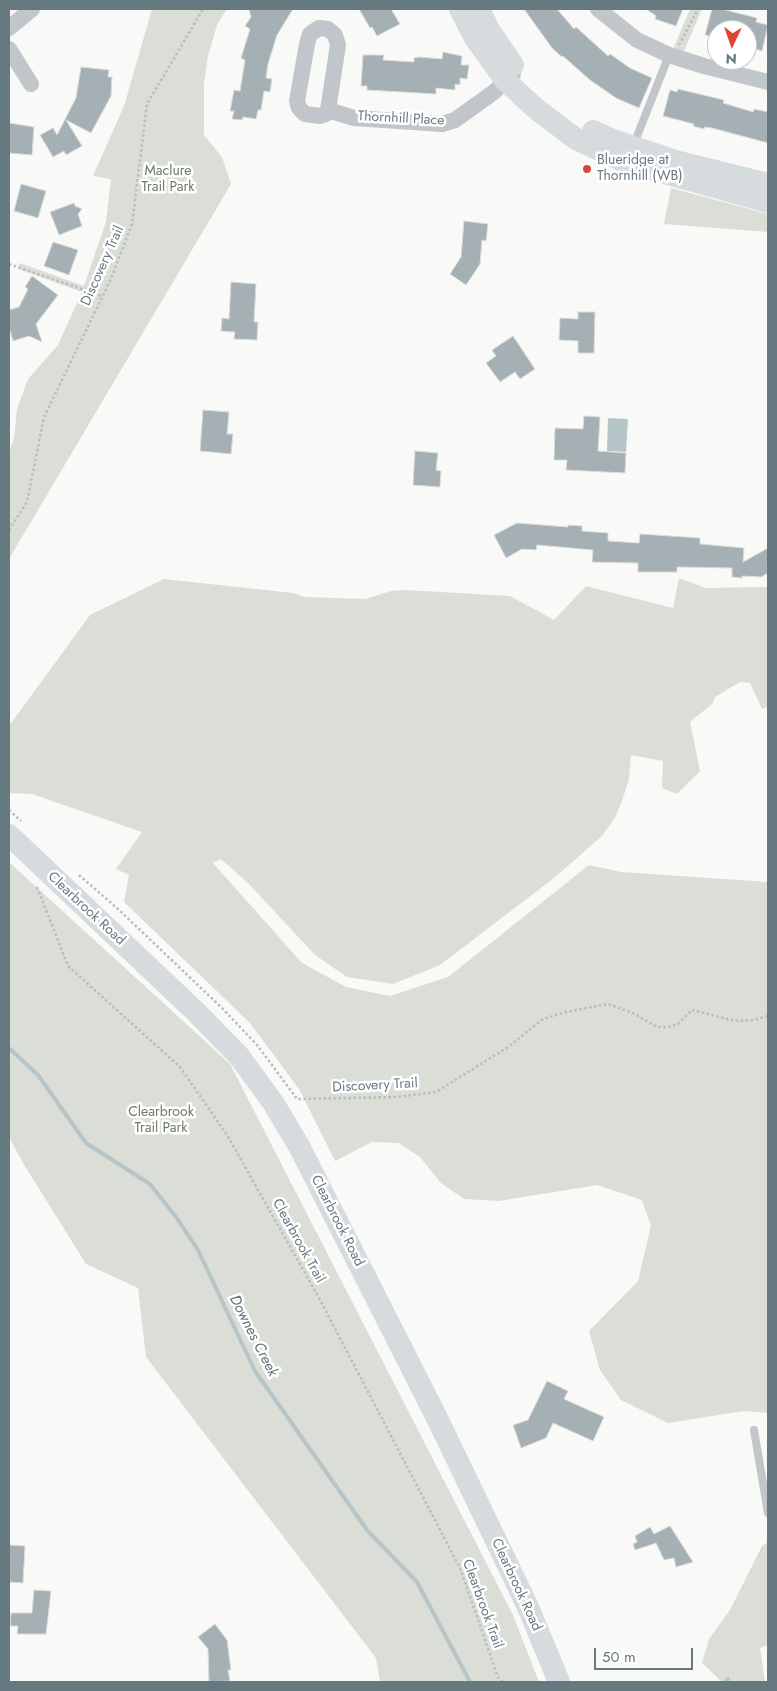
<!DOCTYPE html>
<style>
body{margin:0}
#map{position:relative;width:777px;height:1691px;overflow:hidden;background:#f9f9f7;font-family:Jost,sans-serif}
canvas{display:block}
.frame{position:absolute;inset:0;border:10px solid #667981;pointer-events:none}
.north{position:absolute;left:707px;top:20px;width:50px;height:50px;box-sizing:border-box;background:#fff;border:1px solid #c2c9cd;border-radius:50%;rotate:183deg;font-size:14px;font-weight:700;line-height:20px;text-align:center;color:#667981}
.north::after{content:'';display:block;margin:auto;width:18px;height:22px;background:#dc4735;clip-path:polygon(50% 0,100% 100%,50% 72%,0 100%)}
.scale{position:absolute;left:594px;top:1648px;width:99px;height:22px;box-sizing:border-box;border:2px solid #667981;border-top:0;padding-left:6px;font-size:15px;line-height:18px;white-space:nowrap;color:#667981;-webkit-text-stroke:4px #fff;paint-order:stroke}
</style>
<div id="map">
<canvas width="777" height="1691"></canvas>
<div class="frame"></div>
<div class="north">N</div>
<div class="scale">50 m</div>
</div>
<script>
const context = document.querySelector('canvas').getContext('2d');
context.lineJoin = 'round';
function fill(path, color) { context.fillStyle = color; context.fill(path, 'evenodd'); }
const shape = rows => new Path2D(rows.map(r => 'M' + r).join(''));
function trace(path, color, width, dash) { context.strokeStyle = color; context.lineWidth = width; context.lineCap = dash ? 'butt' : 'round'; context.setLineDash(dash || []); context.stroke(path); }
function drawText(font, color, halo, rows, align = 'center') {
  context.font = font + ' Jost,sans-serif'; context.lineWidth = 5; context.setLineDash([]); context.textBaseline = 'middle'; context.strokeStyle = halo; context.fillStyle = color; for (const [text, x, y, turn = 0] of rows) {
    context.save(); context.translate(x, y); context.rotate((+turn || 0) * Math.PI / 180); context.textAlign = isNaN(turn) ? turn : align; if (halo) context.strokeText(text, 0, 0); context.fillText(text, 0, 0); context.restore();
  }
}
const green = shape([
 [152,9,227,9,217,25,208,56,204,84,204,135,222,157,231,184,9,559,9,451,14,439,17,409,28,379,58,345,82,292,18,269,20,263,84,286,106,222,111,179,93,176,124,106],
 [690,9,702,9,681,58,671,54],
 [671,188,768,214,768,232,664,224],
 [679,578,706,588,768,587,768,707,762,709,750,683,740,682,715,697,712,704,690,722,700,771,677,794,662,788,663,761,631,755,629,779,623,798,616,816,602,836,554,878,440,965,393,984,347,977,315,955,248,883,221,859,213,863,302,963,346,987,390,996,448,977,589,865,621,872,768,882,768,1413,744,1411,668,1423,621,1400,600,1370,589,1331,638,1281,651,1226,642,1200,597,1185,499,1201,464,1199,441,1183,420,1157,399,1143,372,1142,335,1161,299,1089,250,1023,124,902,129,875,116,869,142,832,32,794,9,793,9,726,90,615,164,579,293,593,305,597,365,599,391,591,406,590,510,596,554,620,586,586,673,608],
 [9,862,230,1064,513,1615,539,1682,380,1682,376,1658,146,1357,138,1288,86,1264,23,1163,9,1137],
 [768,1542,768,1645,760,1648,765,1682,722,1682,702,1663,709,1639,730,1610,762,1546]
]);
const water = shape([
 [608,418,628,419,626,452,607,451]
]);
const stream = shape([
 [9,1048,38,1075,86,1143,150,1184,176,1217,198,1250,255,1371,367,1530,417,1582,470,1682],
 [726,1682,728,1679]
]);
const building = shape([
 [249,9,293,9,277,35,268,64,266,78,272,79,270,92,264,91,261,110,258,110,256,119,243,117,242,120,232,119,234,111,230,111,234,90,240,91,245,60,241,58,250,29,245,26,251,17,249,9],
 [359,9,391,9,400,24,377,36,372,27,370,28,359,9],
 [524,9,557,9,574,29,576,27,608,56,610,54,630,68,652,78,639,108,616,98,590,80,563,56,562,57,552,48,524,9],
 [646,9,683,9,676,26,655,19,656,16,646,9],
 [712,9,722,9,757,18,756,22,768,25,762,51,747,46,747,30,717,30,717,38,705,35,712,9],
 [443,52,462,56,461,65,469,65,467,79,460,78,460,85,455,84,455,90,436,88,436,94,367,90,367,86,361,86,363,55,384,55,383,60,414,62,414,58,419,57,442,59,443,52],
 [81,67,109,70,108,77,112,77,111,96,91,133,66,120,82,146,66,155,64,151,53,157,40,135,53,128,57,135,76,98,81,67],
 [678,89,724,100,723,103,753,112,754,109,768,112,768,143,712,128,705,127,704,129,693,126,694,124,663,116,670,90,677,92,678,89],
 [9,123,34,127,32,155,9,153,9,123],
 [21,184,46,191,38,218,14,211,21,184],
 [74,203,75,206,82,209,78,214,82,226,59,235,50,212,74,203],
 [464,221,488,224,486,241,482,240,480,264,466,285,450,274,461,257,464,221],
 [53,242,78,250,69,275,44,266,53,242],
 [32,276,58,295,36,324,42,342,29,336,13,341,9,327,9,310,19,307,28,289,25,287,32,276],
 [231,282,256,284,254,322,258,322,257,340,234,339,235,332,221,331,222,318,229,319,231,282],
 [578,312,595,312,594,353,578,353,578,341,559,340,560,318,578,319,578,312],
 [513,336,535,369,520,379,515,372,500,382,486,363,496,356,492,350,513,336],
 [203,410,229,412,227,434,233,434,231,454,200,451,203,410],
 [584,416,600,417,598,451,626,453,625,473,566,470,567,460,554,460,555,428,583,429,584,416],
 [415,451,438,453,436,470,441,471,440,487,413,485,415,451],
 [517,523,568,527,568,525,582,526,582,531,608,533,608,541,639,543,640,534,700,538,700,544,744,548,743,562,768,548,768,573,761,577,742,576,742,578,732,577,732,568,677,567,677,572,638,572,638,563,592,562,593,550,537,545,536,550,522,549,506,558,494,535,517,523],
 [547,1381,568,1391,564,1399,604,1417,593,1441,553,1423,546,1438,521,1448,513,1425,528,1420,547,1381],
 [670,1526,693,1562,676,1567,674,1558,664,1560,656,1543,635,1550,633,1544,637,1542,635,1536,650,1527,654,1534,670,1526],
 [9,1545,25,1546,23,1583,9,1582,9,1545],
 [34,1590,51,1591,46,1634,17,1634,18,1626,10,1626,11,1613,32,1613,34,1590],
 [215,1624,227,1640,231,1670,228,1670,230,1681,209,1682,208,1649,198,1637,215,1624]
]);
const path = shape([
 [679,45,698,9],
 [9,264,102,296],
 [9,530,27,502,44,417,110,281,132,224,147,104,203,9],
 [9,810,21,821],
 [79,875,118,909,222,1008,258,1046,297,1099,396,1097,436,1092,508,1047,543,1019,566,1012,608,1004,633,1013,657,1027,668,1027,678,1024,692,1010,735,1021,754,1020,768,1016],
 [37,887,68,966,180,1067,227,1135,319,1298,460,1568,499,1680,503,1682]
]);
const lane = shape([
 [634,144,669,55],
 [754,1430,768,1513]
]);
const street = shape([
 [598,9,637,40,669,55,704,66,768,82],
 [9,28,32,9],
 [319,28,328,29,335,35,338,45,328,110,326,114,320,116,305,114,299,108,297,101,307,44,310,34,319,28],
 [9,49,31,84],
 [328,110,354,118,442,124,455,120,494,92,513,74]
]);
const secondary = shape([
 [460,9,475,38,506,81,535,108,576,139,625,162,768,202],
 [479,9,489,30,513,65],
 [593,131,613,140,675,161,768,184],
 [9,835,196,1012,239,1056,274,1104,299,1146,436,1416,528,1607,559,1682]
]);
const markers = [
 [587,169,5,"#dc4735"]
];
const streetNames = [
 ["Thornhill Place",401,119,3],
 ["Discovery Trail",103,266,-66],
 ["Clearbrook Road",86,909,43],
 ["Discovery Trail",375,1086,-3],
 ["Clearbrook Road",337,1221,63],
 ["Clearbrook Trail",298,1241,61],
 ["Clearbrook Road",516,1585,65],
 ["Clearbrook Trail",482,1604,70]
];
const poiNames = [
 ["Blueridge at",597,161],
 ["Thornhill (WB)",597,177]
];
const parkNames = [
 ["Maclure",168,172],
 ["Trail Park",168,188],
 ["Clearbrook",161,1113],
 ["Trail Park",161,1129]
];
const waterNames = [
 ["Downes Creek",253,1336,63]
];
fill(green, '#daded7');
fill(water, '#b6c5c7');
trace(stream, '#b6c5c7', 4);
fill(building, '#a5b0b4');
trace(building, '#dbdbd9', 1);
trace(path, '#b9bdbf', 2.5, [2.5, 2.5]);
trace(lane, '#c0c6c9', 8);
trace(street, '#c0c6c9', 16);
trace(secondary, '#d6dbde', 22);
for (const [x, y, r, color] of markers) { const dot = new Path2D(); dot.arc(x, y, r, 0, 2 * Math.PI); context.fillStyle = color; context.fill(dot); trace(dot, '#fff', 2); }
drawText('14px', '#667981', '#fff', streetNames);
drawText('14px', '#667981', '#fff', poiNames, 'left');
drawText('14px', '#6b7965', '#fff', parkNames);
drawText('italic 15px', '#60777b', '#fff', waterNames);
</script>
